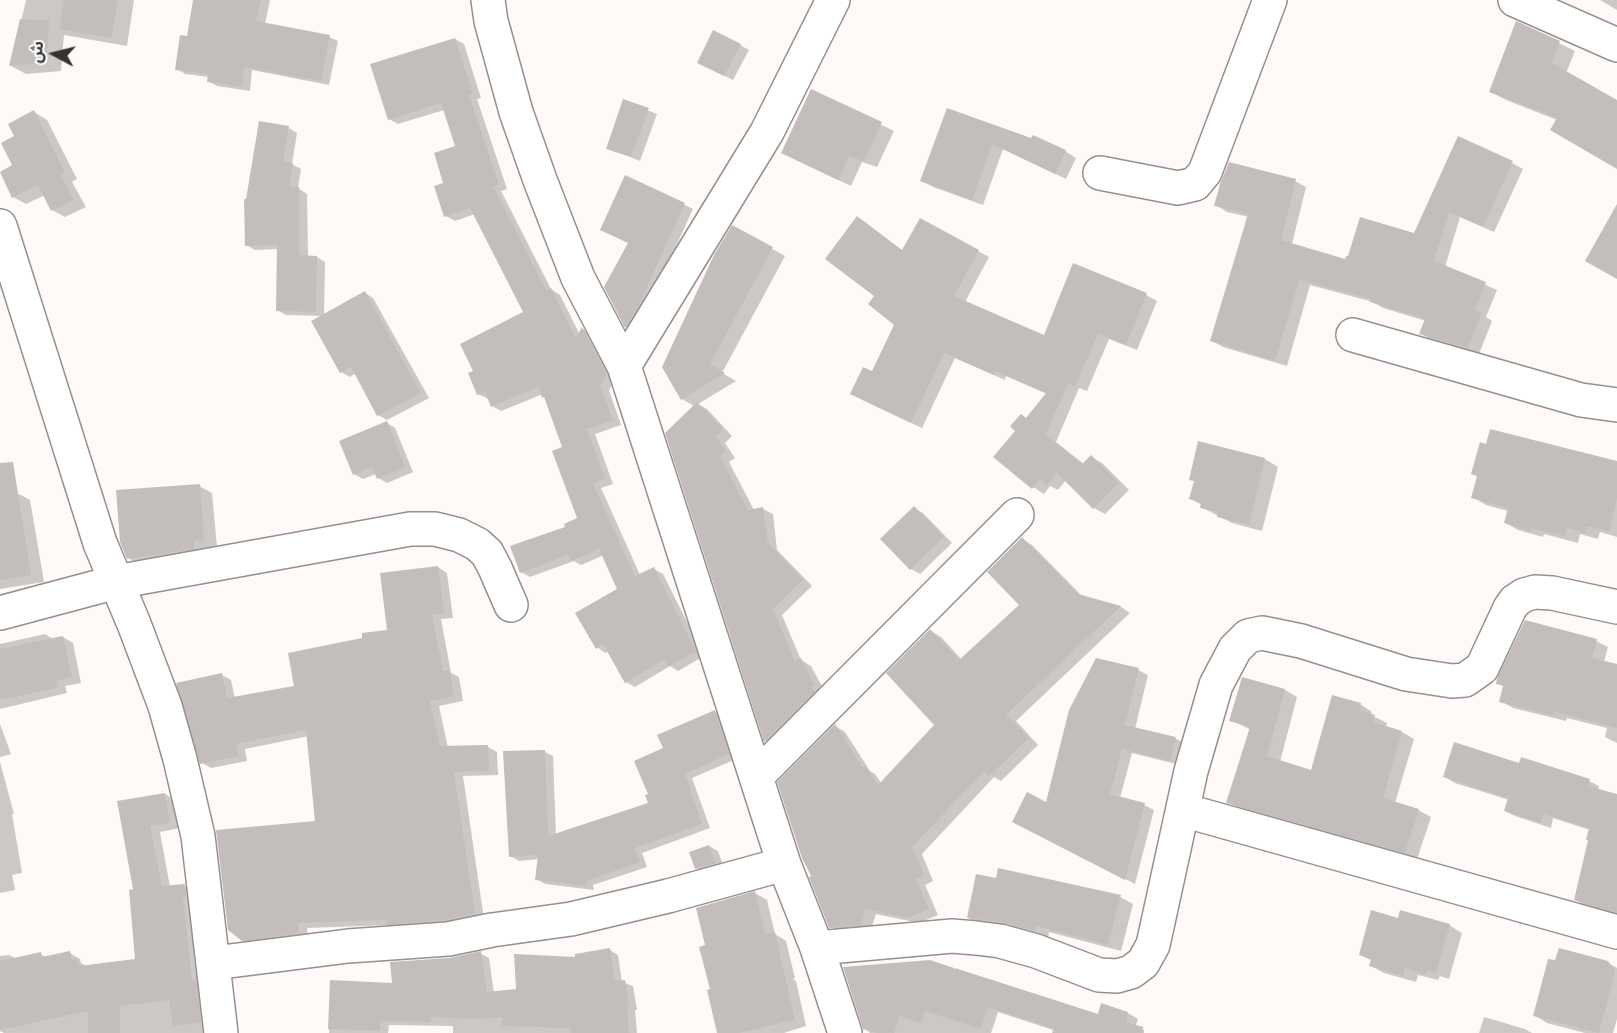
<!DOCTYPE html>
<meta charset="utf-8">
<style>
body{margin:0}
#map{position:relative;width:1617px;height:1033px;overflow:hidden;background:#fffaf8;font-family:Inter,"Noto Sans Arabic",sans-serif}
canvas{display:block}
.north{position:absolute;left:24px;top:24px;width:60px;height:60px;-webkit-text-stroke:4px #fff;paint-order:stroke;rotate:277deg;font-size:16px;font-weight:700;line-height:24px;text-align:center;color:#353332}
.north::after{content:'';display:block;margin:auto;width:21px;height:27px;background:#353332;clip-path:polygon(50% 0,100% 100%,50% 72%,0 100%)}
</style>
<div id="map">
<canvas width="1617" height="1033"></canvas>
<div class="north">ش</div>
</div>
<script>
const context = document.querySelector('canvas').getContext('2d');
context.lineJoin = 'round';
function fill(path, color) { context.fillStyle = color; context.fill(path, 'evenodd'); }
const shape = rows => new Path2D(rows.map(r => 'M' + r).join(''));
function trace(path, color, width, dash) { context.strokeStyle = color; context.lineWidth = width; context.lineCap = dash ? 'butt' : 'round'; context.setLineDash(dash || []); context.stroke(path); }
const shadow = shape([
 [26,0,134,0,127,46,64,35,61,71,26,74,11,66],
 [195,0,270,0,265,24,329,37,338,41,329,85,252,70,250,91,217,86,208,81,209,77,185,74,177,69,188,37],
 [1600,0,1617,0,1617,10],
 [1517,23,1575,51,1566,73,1617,102,1617,167,1557,120,1506,100,1491,92],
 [455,39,464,44,481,98,477,99,507,189,501,191,551,289,560,295,580,335,583,329,591,333,615,380,609,390,621,425,595,434,613,484,601,488,640,575,654,569,663,574,704,656,678,671,670,666,635,687,626,682,609,651,605,653,597,647,618,589,604,555,581,565,574,561,530,577,521,572,579,519,564,448,547,398,543,394,501,411,492,406,489,399,478,394,475,372,525,312,475,214,455,221,446,216,445,184,456,147,444,110,398,124,389,119],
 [740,45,749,50,733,80,707,67],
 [812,91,894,131,877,167,862,162,851,186,796,160],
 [624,101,657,114,640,161,608,148],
 [948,110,1065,151,1076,158,1066,179,1003,149,983,205,933,187,922,181],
 [34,112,47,120,77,179,72,182,86,207,65,217,52,210,45,195,26,204,13,197,16,137],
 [289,128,297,133,292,164,301,169,298,188,307,194,308,257,317,257,325,262,324,316,365,293,373,298,429,398,387,420,378,415,356,373,350,377,341,372,324,316,286,315,277,310,279,249,255,250,246,245],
 [1512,163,1523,169,1494,232,1460,217,1445,267,1497,290,1486,317,1492,321,1479,354,1432,340,1421,334,1426,321,1383,308,1373,302,1310,285,1287,366,1223,347,1212,341,1249,217,1227,212,1216,205,1295,181,1306,187,1292,244,1346,261,1415,234],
 [626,177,693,209,645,314,634,332,626,327,606,287,630,243],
 [920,220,989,257,965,302,1045,337,1146,295,1157,301,1137,350,1109,339,1087,391,1079,388,1056,442,1084,464,1091,457,1102,463,1129,490,1105,514,1094,508,1066,480,1058,490,1050,486,1044,494,1033,487,1027,419,1047,394,1006,376,1005,380,955,358,922,428,863,400,896,324,903,251],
 [733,227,785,256,722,373,736,381,698,404,707,409,732,436,725,443,735,458,729,462,754,510,763,509,773,514,777,550,812,586,782,615,801,660,811,666,824,690,775,746,766,741,667,433,694,406,682,399],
 [387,423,395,428,413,472,387,483,378,478,376,474,363,479,354,474],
 [1200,443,1265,459,1278,467,1262,531,1232,523,1201,507,1202,505,1191,499,1196,482],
 [1617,463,1617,537,1600,532,1598,539,1580,534,1578,543,1544,534,1543,537,1518,530,1506,523,1508,511,1486,505,1473,497],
 [199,486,212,493,217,547,206,547,207,556,141,566,128,558],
 [17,493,30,500,44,582,0,589,0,496],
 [914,508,923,513,952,543,920,574,911,569,882,539],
 [1022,539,1032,545,1084,598,1121,607,1130,613,1016,721,1038,745,1001,781,994,777,922,854,933,881,925,885,938,915,919,923,876,914,871,930,841,933,831,927,835,726,845,732,870,771,875,774,881,783,937,725,931,631,941,637,962,660,1021,605],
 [438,567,447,573,453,618,441,619,451,673,459,677,463,701,439,706,448,748,488,747,497,752,498,775,463,776,484,919,397,929,390,925,307,928,308,938,252,945,242,939,317,822,309,736,245,749,247,761,211,768,202,763,222,675,231,680,235,699,296,688,364,639,389,631],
 [45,634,53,639,63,637,73,643,81,683,65,686,67,693,0,709,0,644],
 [1596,641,1608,647,1604,662,1617,666,1617,743,1605,737,1607,728,1567,718,1566,721,1513,708,1501,701,1505,687,1498,683],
 [1138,670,1148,675,1135,729,1175,738,1185,744,1180,765,1132,753,1120,798,1144,805,1154,810,1135,884,1023,827,1047,804],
 [1285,690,1297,697,1280,762,1312,772,1360,704,1372,712,1371,715,1387,723,1386,727,1402,732,1414,739,1395,803,1418,810,1431,817,1417,859,1240,809,1228,802,1251,730,1231,720],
 [715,712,723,717,736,759,692,778,710,828,642,853,647,867,593,885,594,890,545,884,537,879,539,859,519,861,510,856,545,752,553,756,556,835,650,804,650,795,664,749],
 [0,724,11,754,0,757],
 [0,762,14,814,12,814,22,873,12,875,15,890,0,893],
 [1520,765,1589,781,1599,786,1598,790,1617,795,1617,915,1586,906,1576,900,1589,840,1590,830,1553,818,1551,828,1515,816,1505,811,1509,800,1455,783,1445,777],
 [165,794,175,800,180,828,160,832,170,887,184,886,194,892,211,1033,4,1033,0,1031,0,956,9,955,17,959,40,954,46,957,70,953,80,959,81,963,88,967,137,960,135,891,119,802],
 [709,846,718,851,724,868,705,873,696,868],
 [755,893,767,900,775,934,786,941,795,978,793,979,796,981,806,1026,784,1033,718,1033,706,946],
 [1120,897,1133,904,1121,951,1049,932,1048,938,1017,929,981,925,968,918],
 [1399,920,1449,925,1462,933,1449,979,1440,976,1438,980,1418,975,1416,982,1384,973,1371,966,1372,961,1361,955],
 [610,950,618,955,622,982,633,986,637,1010,635,1010,637,1033,453,1033,453,1026,389,1025,388,1033,329,1033,331,982,393,985,450,959,480,953,489,958,494,993,518,991,577,958],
 [1607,962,1617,968,1617,1019,1613,1033,1585,1033,1547,1023,1534,1015],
 [956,971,1099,1016,1102,1005,1128,1013,1138,1019,1136,1025,1144,1030,1144,1033,1052,1033,1053,1030,998,1012,991,1033,870,1033,864,1028],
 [1484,1017,1525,1029,1532,1033,1479,1033]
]);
const building = shape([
 [64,0,118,0,111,38,59,29],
 [193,0,261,0,256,21,330,35,321,81,244,67,242,87,207,82,208,74,175,70,180,35,187,36],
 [20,19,49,20,46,63,9,66],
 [1516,21,1560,41,1552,63,1617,100,1617,169,1550,130,1557,118,1489,92],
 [713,30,741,44,724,76,697,63],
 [455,38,473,94,469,95,499,185,493,186,546,290,551,288,576,338,582,327,607,374,600,385,613,420,587,429,605,479,593,483,635,576,654,567,696,651,668,667,664,660,625,683,603,644,596,649,575,613,617,589,599,549,571,561,568,555,520,573,510,546,565,527,564,524,577,518,552,451,562,447,544,397,542,398,539,387,491,407,485,392,477,395,468,373,473,371,460,344,523,312,470,208,444,217,434,186,443,183,434,153,455,146,441,103,388,120,370,64],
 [811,89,882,122,864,161,849,156,838,180,781,153],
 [623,99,649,108,631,157,606,149],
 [947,108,1031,138,1033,135,1066,150,1055,174,992,144,972,200,920,181],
 [34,110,65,172,60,174,74,200,51,211,38,185,12,198,0,172,12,165,1,143,14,136,8,124],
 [259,121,289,126,283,161,293,163,289,187,299,187,299,255,317,256,316,312,276,311,277,245,245,246,244,199,246,199],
 [1458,136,1513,161,1483,227,1449,212,1434,261,1486,282,1475,310,1482,313,1468,348,1419,334,1425,319,1370,302,1371,299,1299,280,1275,361,1210,341,1248,214,1214,206,1220,184,1229,162,1296,179,1281,240,1345,259,1346,256,1348,256,1360,217,1414,233],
 [625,175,685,203,637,309,625,328,604,287,628,243,600,230],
 [1617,204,1617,279,1585,261],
 [857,216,902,250,920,218,979,250,954,296,1044,335,1073,263,1147,293,1126,345,1098,334,1075,386,1068,383,1046,435,1082,464,1091,455,1119,483,1093,509,1057,473,1047,485,1040,479,1032,489,993,457,1015,431,1010,426,1021,414,1026,418,1046,393,995,371,994,375,944,353,911,423,850,394,863,367,872,371,894,325,868,304,874,296,825,259],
 [732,225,773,247,710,364,725,373,681,400,662,367,714,255],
 [365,291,421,393,377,416,351,367,340,373,311,321],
 [697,402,723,429,716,437,726,451,720,456,748,510,763,507,768,543,803,579,773,609,795,661,801,658,815,685,811,687,815,692,764,742,665,433],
 [387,421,405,467,377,479,372,467,353,475,339,441],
 [1490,429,1617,461,1617,498,1609,531,1587,526,1585,533,1567,528,1565,536,1531,528,1530,531,1504,523,1508,508,1471,498,1477,476,1471,474,1480,442,1486,444],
 [1198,441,1265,458,1249,525,1217,517,1218,512,1200,508,1201,503,1189,499,1194,481,1189,480],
 [13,462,31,575,0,580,0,463],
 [200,484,204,540,194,541,194,549,127,559,120,542,116,490],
 [914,506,944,537,910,570,880,539],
 [1022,537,1078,594,1121,606,1006,715,1029,738,989,776,984,771,912,847,924,875,916,879,929,909,908,918,865,909,861,925,829,928,809,877,811,876,802,858,777,782,835,724,863,768,865,766,878,785,934,725,886,673,930,629,959,660,1019,605,987,572],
 [438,566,444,613,432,615,443,671,450,670,454,696,430,701,440,746,488,745,489,771,454,772,475,914,445,920,386,925,386,920,298,923,299,933,242,941,228,930,216,830,315,821,306,730,236,744,239,756,200,764,176,683,222,673,227,698,294,686,288,653,362,638,362,633,387,630,380,573],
 [1525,620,1597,639,1592,658,1617,664,1617,728,1555,712,1554,716,1499,702,1503,686,1496,684,1497,678],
 [63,636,72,677,56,681,57,688,0,700,0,649],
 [1096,658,1139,668,1125,725,1176,737,1170,761,1122,749,1110,794,1145,803,1125,880,1012,822,1027,792,1046,802,1069,710],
 [1242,677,1285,689,1267,756,1311,770,1332,695,1361,703,1359,710,1375,715,1373,722,1402,731,1383,798,1419,809,1405,853,1226,803,1250,727,1229,721],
 [715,710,729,754,685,774,702,824,635,848,640,862,586,881,586,886,535,880,538,855,509,857,503,751,545,750,548,836,648,803,645,795,648,794,634,761,663,748,657,735],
 [1454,742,1519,763,1521,757,1590,779,1588,786,1617,794,1617,913,1574,900,1588,840,1586,840,1589,828,1543,814,1541,823,1504,811,1508,798,1443,777],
 [165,793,170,823,150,826,162,886,185,884,186,898,183,896,192,980,196,980,201,1022,173,1026,169,1000,120,1006,120,1033,88,1033,88,1011,0,1030,0,961,41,952,42,957,70,951,72,960,77,959,79,966,135,959,129,890,133,889,117,801],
 [709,845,716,863,695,869,689,852],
 [998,868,1121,895,1108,945,1036,926,1035,931,1002,922,967,918,976,874,996,878],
 [755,891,765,934,775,932,784,972,782,972,784,972,795,1020,739,1033,717,1033,707,990,710,989,699,947,705,945,696,908],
 [1371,910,1398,918,1400,910,1450,924,1436,973,1427,970,1425,974,1405,968,1403,976,1369,966,1371,959,1359,955],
 [610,948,615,981,625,980,629,1006,627,1006,629,1033,571,1033,571,1028,502,1026,502,1017,477,1019,431,1017,431,1022,381,1021,380,1031,328,1029,330,980,392,983,390,962,449,958,481,951,487,992,516,989,514,954,575,957,575,954],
 [1559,948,1608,961,1615,971,1599,1033,1533,1016,1548,959,1555,960],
 [930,960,954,968,955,970,955,968,1098,1014,1101,1003,1128,1012,1126,1022,1143,1027,1142,1033,1053,1033,1054,1029,988,1007,981,1029,925,1011,921,1023,899,1016,894,1033,877,1033,863,1029,843,967]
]);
const street = shape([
 [488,0,491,21,516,112,540,180,578,278,624,366,784,864,817,948,845,1033],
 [1515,0,1617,45],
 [1100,173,1178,188,1195,184,1205,172,1270,0],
 [0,226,100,543,134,624,165,706,180,759,198,836,221,1033],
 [1353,335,1581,400,1617,405],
 [624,366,767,132,833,0],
 [0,613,116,582,410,529,435,529,459,535,477,544,487,553,495,568,511,605],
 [756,777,1017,515],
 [1183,810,1617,932],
 [817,948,952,936,976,938,1000,941,1036,951,1099,975,1117,976,1131,972,1143,963,1153,945,1191,771,1216,685,1235,649,1248,636,1262,633,1301,641,1406,674,1452,681,1465,680,1482,668,1510,608,1515,601,1524,595,1535,592,1552,593,1617,607],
 [214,963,348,946,448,939,492,930,571,919,668,896,784,864]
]);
fill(shadow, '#0003');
fill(building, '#c3bebb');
trace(street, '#95908e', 36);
trace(street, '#fff', 33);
</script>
